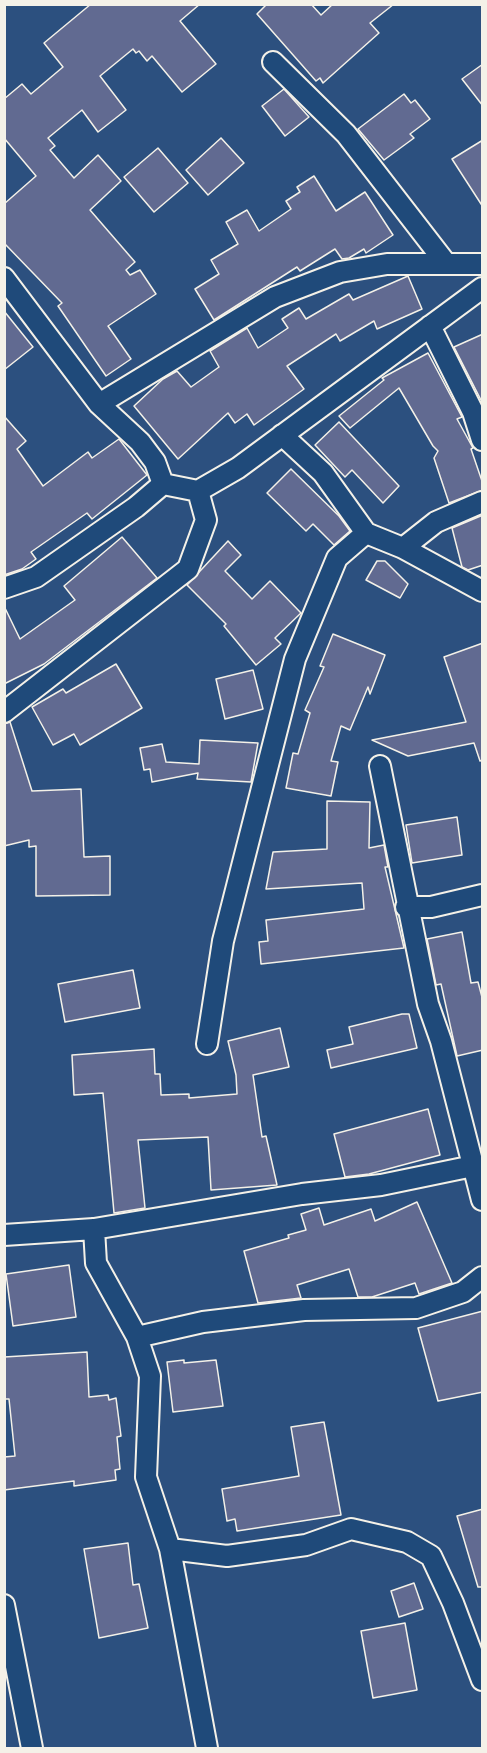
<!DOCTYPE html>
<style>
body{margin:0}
#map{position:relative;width:487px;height:1753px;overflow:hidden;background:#2c507f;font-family:Sriracha,sans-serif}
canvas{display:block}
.frame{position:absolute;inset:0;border:6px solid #f4f1e8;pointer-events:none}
</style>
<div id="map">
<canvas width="487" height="1753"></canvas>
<div class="frame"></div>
</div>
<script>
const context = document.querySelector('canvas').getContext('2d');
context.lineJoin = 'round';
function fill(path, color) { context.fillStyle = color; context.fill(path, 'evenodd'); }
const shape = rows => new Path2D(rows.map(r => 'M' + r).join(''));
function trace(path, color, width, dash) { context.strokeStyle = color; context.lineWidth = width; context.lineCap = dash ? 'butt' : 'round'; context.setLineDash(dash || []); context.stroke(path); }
const building = shape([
 [91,4,200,4,180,21,216,64,182,92,152,56,147,61,139,51,136,53,133,49,100,76,126,110,98,132,82,110,48,138,55,146,50,150,74,178,98,155,121,181,90,210,135,262,126,270,130,275,140,270,156,294,108,326,131,359,106,376,58,306,62,303,4,243,4,204,36,176,4,138,4,99,22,84,31,94,63,67,44,43,91,4],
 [267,4,311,4,321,15,333,4,394,4,370,23,379,33,323,83,320,78,316,81,257,14,267,4],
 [483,64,483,106,462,79,483,64],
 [284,89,309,117,285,136,262,106,284,89],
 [404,94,411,103,415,100,430,119,410,134,414,138,384,160,358,129,404,94],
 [221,138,244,163,208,195,186,170,221,138],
 [483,140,483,207,452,159,483,140],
 [158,148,188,183,154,212,124,177,158,148],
 [314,176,336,211,365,192,393,235,366,253,364,249,349,258,342,259,335,249,300,271,297,267,214,320,195,289,219,274,211,260,238,244,226,222,247,210,259,231,291,209,286,201,300,192,297,187,314,176],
 [408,276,422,309,377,329,374,321,340,341,336,334,287,366,304,389,254,425,247,414,235,423,228,413,178,459,134,406,163,379,177,371,191,387,219,367,210,351,247,328,258,348,288,328,282,319,299,308,306,319,349,294,353,300,408,276],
 [4,311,33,347,4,370,4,311],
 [483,334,483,404,454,347,483,334],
 [428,353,462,417,457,419,473,448,471,449,483,484,483,490,449,503,434,458,438,451,433,446,399,388,350,428,339,416,384,380,382,378,428,353],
 [4,416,26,441,17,449,43,486,88,452,92,458,119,439,147,475,92,519,87,513,31,552,36,559,22,569,4,575,4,416],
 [339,422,399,486,383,503,352,470,345,477,315,445,339,422],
 [291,469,339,516,350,531,334,545,313,524,306,531,267,493,291,469],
 [483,515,483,565,468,570,462,567,452,528,483,515],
 [122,537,157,578,44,664,4,684,4,606,20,639,75,600,64,586,122,537],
 [228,541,241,555,225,571,252,599,270,581,301,613,275,638,281,644,256,665,224,626,226,624,187,585,228,541],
 [377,561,385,561,408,584,400,598,366,580,377,561],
 [333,634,385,655,370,694,368,687,350,730,341,726,331,761,338,762,331,796,286,788,293,753,298,754,310,713,305,710,324,667,320,666,333,634],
 [483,643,483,760,480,761,474,743,408,756,372,740,466,722,444,657,483,643],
 [116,664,142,708,80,745,74,734,53,745,32,707,63,689,66,693,116,664],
 [253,670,263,709,225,719,216,679,253,670],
 [10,722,32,791,81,789,84,857,110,856,110,895,36,896,36,846,29,847,29,840,4,846,4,724,10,722],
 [200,740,258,743,251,782,197,779,198,773,152,782,150,769,144,770,140,748,162,744,166,762,199,764,200,740],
 [327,801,370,802,369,848,384,845,388,867,385,867,404,948,261,964,259,942,268,941,266,920,364,909,362,883,266,889,273,852,327,849,327,801],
 [457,817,462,855,412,863,406,825,457,817],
 [462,932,471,983,478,982,483,1001,483,1050,457,1056,441,984,436,985,427,939,462,932],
 [133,970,140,1008,65,1022,58,984,133,970],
 [402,1014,409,1014,417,1048,331,1068,327,1050,353,1044,349,1027,402,1014],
 [280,1028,289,1067,253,1075,262,1137,266,1136,277,1185,211,1190,208,1137,138,1140,145,1208,114,1213,103,1093,74,1095,72,1055,154,1049,155,1074,160,1074,161,1095,189,1094,189,1098,237,1094,236,1075,228,1041,280,1028],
 [428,1109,440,1155,369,1174,345,1177,334,1134,428,1109],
 [417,1202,452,1283,419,1294,415,1283,372,1297,358,1297,349,1269,297,1285,301,1298,258,1303,244,1251,289,1238,288,1235,306,1230,301,1214,319,1208,324,1225,371,1209,375,1221,417,1202],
 [69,1265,76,1317,13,1326,6,1274,69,1265],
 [483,1311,483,1392,438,1401,418,1328,483,1311],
 [87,1352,89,1397,108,1395,109,1400,116,1398,121,1436,117,1437,120,1469,115,1470,116,1480,74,1486,74,1481,4,1490,4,1457,15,1456,9,1399,4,1399,4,1357,87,1352],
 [184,1360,184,1363,216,1360,223,1406,173,1412,167,1362,184,1360],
 [324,1422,341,1515,237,1531,235,1519,227,1521,222,1489,299,1476,291,1427,324,1422],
 [483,1509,483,1587,478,1587,457,1516,483,1509],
 [128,1543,133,1585,139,1584,148,1628,99,1638,84,1549,128,1543],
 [414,1583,423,1609,399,1617,391,1591,414,1583],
 [405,1623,417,1690,373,1698,361,1631,405,1623]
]);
const street = shape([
 [273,62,346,134,445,262],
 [4,278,99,404,140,442,155,462,163,484,198,491,238,468,482,288],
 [430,326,473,412,482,440],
 [99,404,275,297,340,272,387,264,482,264],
 [366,533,403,548,482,591],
 [403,548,436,522,482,502],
 [4,588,36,577,136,507,163,484],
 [4,712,188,569,206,520,198,491],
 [380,766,428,1004,441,1041,482,1200],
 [406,907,431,907,482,895],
 [207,1044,223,941,295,659,337,558,366,533,323,473,282,435],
 [94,1229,96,1263,137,1337,150,1376,146,1477,170,1549,207,1748],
 [4,1235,94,1229,302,1194,381,1185,473,1166],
 [137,1337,203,1322,304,1310,416,1308,463,1292,482,1277],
 [170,1549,227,1556,306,1545,351,1529,407,1542,431,1556,453,1603,482,1680],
 [4,1605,32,1748]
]);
fill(building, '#616a91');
trace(building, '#f4f1e8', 1.5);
trace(street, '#f4f1e8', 24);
trace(street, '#1f4a7a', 20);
</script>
